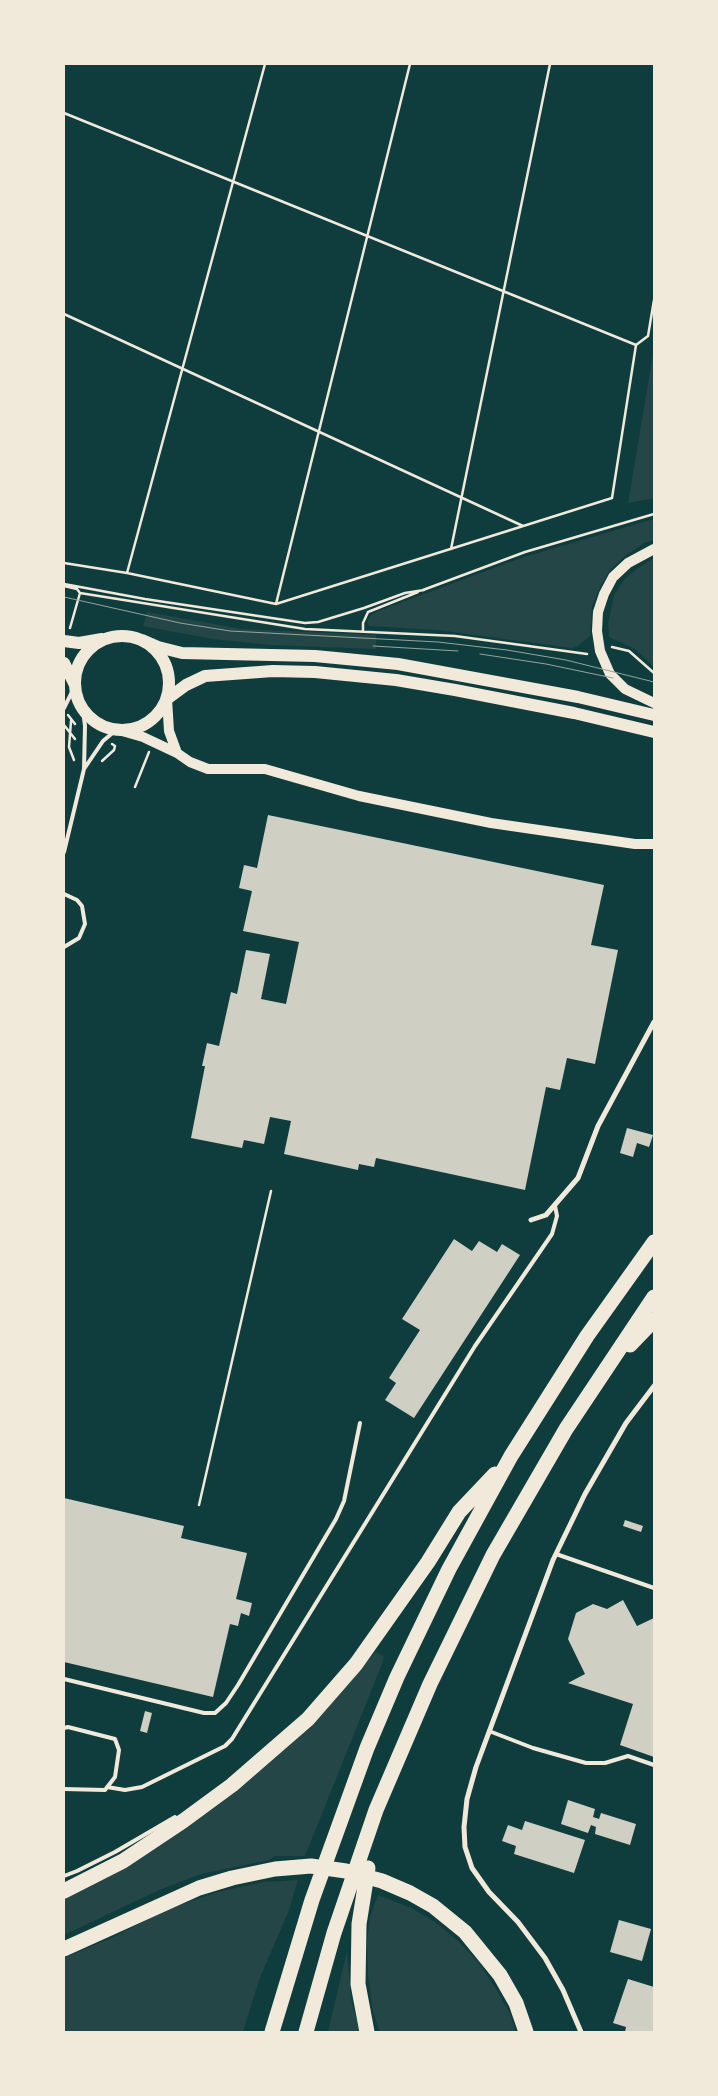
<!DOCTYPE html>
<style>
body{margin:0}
#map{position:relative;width:718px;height:2096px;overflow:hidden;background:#0f3d3e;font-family:"Zilla Slab",serif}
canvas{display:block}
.frame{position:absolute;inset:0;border:65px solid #f1e9da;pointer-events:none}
</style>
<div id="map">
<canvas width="718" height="2096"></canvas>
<div class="frame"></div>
</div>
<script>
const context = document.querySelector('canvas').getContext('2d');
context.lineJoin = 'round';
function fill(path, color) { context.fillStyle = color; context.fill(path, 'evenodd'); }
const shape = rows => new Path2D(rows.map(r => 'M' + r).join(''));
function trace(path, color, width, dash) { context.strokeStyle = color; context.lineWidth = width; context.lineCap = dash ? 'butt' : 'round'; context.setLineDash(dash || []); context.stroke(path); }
const green = shape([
 [654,348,654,498,628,503],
 [654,519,654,540,644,543,626,555,610,570,601,585,592,606,590,636,578,646,572,648,438,630,369,626,367,622,370,616,376,612,467,578,524,557],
 [654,558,654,667,635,649,609,637,608,624,614,595,624,580,638,568],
 [147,612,242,629,376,635,376,649,271,645,213,639,143,626],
 [376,1652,384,1657,382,1664,305,1856,275,1856,269,1860,201,1874,159,1890,64,1935,64,1895,237,1788,286,1748],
 [298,1880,289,1910,259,1980,243,2032,64,2032,64,1958,118,1935,165,1910,218,1892,263,1882],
 [378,1895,411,1908,435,1922,459,1942,478,1962,496,1989,510,2014,516,2032,380,2032,373,2012,368,1974,367,1943,370,1917],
 [347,1951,351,1999,360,2032,328,2032]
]);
const building = shape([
 [268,815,604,885,591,945,618,950,595,1064,567,1058,560,1090,546,1087,525,1190,376,1158,374,1167,359,1164,358,1170,284,1154,291,1121,270,1117,264,1144,244,1140,242,1148,191,1138,205,1066,202,1066,207,1043,219,1046,231,992,237,994,246,950,270,954,261,999,286,1004,299,942,243,931,252,891,239,888,244,865,257,868],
 [627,1128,653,1135,649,1147,637,1143,633,1157,620,1153],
 [454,1239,472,1251,479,1241,497,1252,502,1244,520,1255,414,1418,385,1400,396,1383,389,1378,420,1330,402,1319],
 [64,1498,184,1526,181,1538,247,1553,236,1599,252,1603,249,1616,241,1613,238,1626,230,1624,213,1697,64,1662],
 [625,1520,643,1526,641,1532,623,1526],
 [623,1600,637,1626,654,1618,654,1757,620,1745,633,1704,568,1683,585,1674,568,1639,576,1613,593,1604,607,1609],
 [145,1711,152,1713,147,1733,140,1731],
 [568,1800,595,1809,593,1817,599,1819,601,1813,636,1824,630,1845,595,1834,596,1827,591,1825,588,1833,561,1824],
 [525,1821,585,1840,574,1873,514,1854,516,1846,502,1841,508,1825,522,1830],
 [619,1920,651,1929,642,1961,610,1952],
 [628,1979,654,1987,654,2032,625,2032,626,2027,613,2023]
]);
const path = shape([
 [64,113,636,345,648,336,654,300],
 [64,314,523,526],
 [451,549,550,64],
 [64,563,127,573,276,604,612,498,636,345],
 [127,573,265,64],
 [64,584,145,599,305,623,318,622,364,608,405,593,424,590],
 [64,586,77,589,80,593,305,629,455,636,587,654],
 [423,590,525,552,654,514],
 [276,604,410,64],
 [70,628,80,593],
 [363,631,363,623,368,612,418,592],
 [612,647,629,651,654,673],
 [68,715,75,724],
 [71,721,69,747,74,760],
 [64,725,75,739],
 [102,761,114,750,115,746,112,744],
 [135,787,149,752],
 [199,1505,271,1191]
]);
const service = shape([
 [64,708,75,686],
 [84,769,103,741,116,730],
 [64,852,84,769,85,726,83,710],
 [64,894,77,900,82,906,85,924,79,938,64,947],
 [556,1554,654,1588],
 [64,1679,204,1713,215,1713,226,1703,238,1685,336,1519,344,1501,360,1423],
 [64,1728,68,1727,115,1739,119,1750,115,1777,105,1790,64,1789],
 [489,1731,533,1748,586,1763,605,1763,628,1756,654,1765],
 [107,1787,125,1790,142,1787,225,1746,232,1739,475,1346,552,1234,557,1216,555,1206],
 [64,1876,77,1871,115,1852,175,1817]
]);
const minor = shape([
 [531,1220,546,1215,578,1178,598,1126,654,1022],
 [581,2032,563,1990,545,1958,518,1922,489,1892,472,1868,465,1847,464,1827,467,1799,476,1767,553,1560,585,1494,626,1423,654,1386]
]);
const secondary = shape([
 [654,549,628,563,613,577,604,594,598,612,597,631,600,651,610,674,625,689,654,703],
 [167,699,169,731,177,753],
 [122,731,143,737,177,753,190,762,208,769,265,769,359,796,491,823,635,844,654,844]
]);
const primary = shape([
 '75 683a47 47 0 1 1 94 0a47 47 0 1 1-94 0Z',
 [142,640,158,647,182,653,315,656,398,664,578,697,654,715],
 [64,641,79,643,102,639],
 [64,663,75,685],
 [167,699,186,685,205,676,273,671,315,672,396,680,455,690,574,713,654,732]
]);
const motorway = shape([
 [630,1345,654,1320],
 [64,1891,123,1861,183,1821,232,1785,308,1719,356,1664,428,1562,459,1512,495,1474],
 [64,1949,199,1888,232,1878,275,1869,311,1866,346,1871,382,1881,410,1893,433,1906,465,1932,500,1975,516,2003,526,2032],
 [272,2032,312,1900,367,1748,397,1677,449,1569,511,1456,587,1336,654,1242],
 [306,2032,334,1933,376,1810,430,1684,493,1555,566,1429,654,1297],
 [367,2032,358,1984,359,1924,368,1868]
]);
const tram = shape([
 [64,597,180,623,230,631,438,642,507,650,566,660,654,682],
 [373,646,458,651],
 [480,654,546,664,613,678]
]);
fill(green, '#244646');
fill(building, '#cfcfc3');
trace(path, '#f1e9da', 2.5);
trace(service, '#f1e9da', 4);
trace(minor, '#f1e9da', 5);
trace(secondary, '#f1e9da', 10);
trace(primary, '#f1e9da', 12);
trace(motorway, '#f1e9da', 15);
trace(tram, '#97a49c', 1);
</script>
